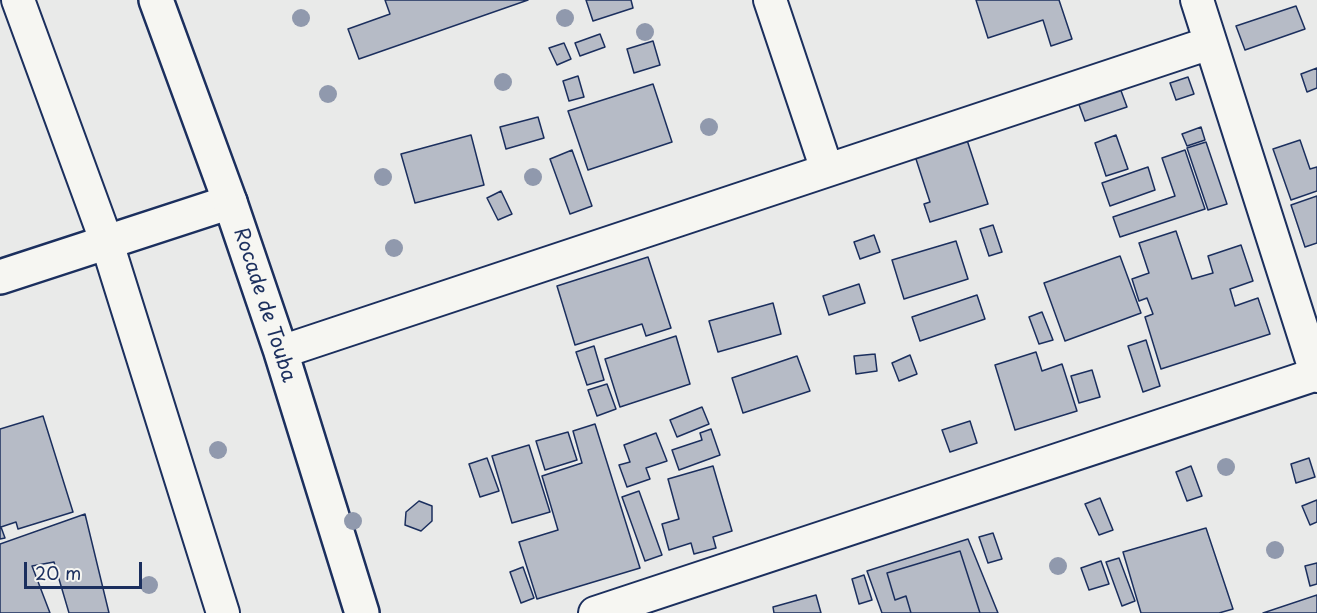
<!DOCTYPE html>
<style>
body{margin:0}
#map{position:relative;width:1317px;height:613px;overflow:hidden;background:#e9eae9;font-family:"Playpen Sans",sans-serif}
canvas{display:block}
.scale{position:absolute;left:24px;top:562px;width:118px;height:27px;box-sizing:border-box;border:3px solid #1b2f5e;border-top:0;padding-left:8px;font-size:18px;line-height:21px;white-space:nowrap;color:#1b2f5e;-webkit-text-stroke:4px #f6f6f2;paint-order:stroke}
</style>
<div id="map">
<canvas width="1317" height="613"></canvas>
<div class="scale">20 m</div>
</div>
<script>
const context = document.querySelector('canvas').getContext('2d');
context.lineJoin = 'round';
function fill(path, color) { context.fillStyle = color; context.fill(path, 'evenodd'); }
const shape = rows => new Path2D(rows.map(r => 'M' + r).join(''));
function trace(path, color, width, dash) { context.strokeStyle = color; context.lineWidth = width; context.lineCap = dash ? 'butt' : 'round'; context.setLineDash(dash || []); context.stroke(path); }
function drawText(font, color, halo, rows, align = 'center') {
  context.font = font + ' "Playpen Sans",sans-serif'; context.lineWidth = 6; context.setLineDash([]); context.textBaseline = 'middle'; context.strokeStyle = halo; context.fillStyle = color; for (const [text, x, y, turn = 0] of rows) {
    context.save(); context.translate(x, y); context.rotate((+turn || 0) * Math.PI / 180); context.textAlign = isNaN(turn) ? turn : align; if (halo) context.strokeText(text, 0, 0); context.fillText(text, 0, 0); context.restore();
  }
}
const building = shape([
 [385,0,528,0,359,59,348,29,390,14,385,0],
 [586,0,631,0,633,8,593,21,586,0],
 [976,0,1059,0,1072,39,1051,46,1043,20,988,38,976,0],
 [1296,6,1305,29,1245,50,1236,26,1296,6],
 [600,34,605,47,580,56,575,43,600,34],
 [653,41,660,65,634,73,627,49,653,41],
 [564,43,571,59,557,65,549,48,564,43],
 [1317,68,1317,88,1307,92,1301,74,1317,68],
 [578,76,584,97,569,101,563,81,578,76],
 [1188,77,1194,94,1176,100,1170,83,1188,77],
 [653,84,672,142,588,170,568,111,653,84],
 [1120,88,1127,107,1085,121,1078,102,1120,88],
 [538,117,544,138,506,149,500,127,538,117],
 [1201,127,1205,140,1187,146,1182,134,1201,127],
 [471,135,484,185,415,203,401,154,471,135],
 [1116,135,1128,169,1106,176,1095,143,1116,135],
 [967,140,988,204,930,222,924,204,930,202,915,156,967,140],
 [1300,140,1310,169,1317,167,1317,191,1291,200,1273,149,1300,140],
 [1206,142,1227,204,1208,210,1187,148,1206,142],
 [572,150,592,206,570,214,550,159,572,150],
 [1185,150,1205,209,1120,237,1113,217,1175,196,1162,158,1185,150],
 [1148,167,1155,190,1110,206,1102,183,1148,167],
 [501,191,512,214,498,220,487,198,501,191],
 [1317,196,1317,243,1305,247,1291,205,1317,196],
 [993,225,1002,252,989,256,980,229,993,225],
 [1176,231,1192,279,1213,273,1208,256,1241,245,1253,281,1230,289,1235,306,1258,298,1270,334,1161,369,1145,317,1153,314,1147,298,1139,301,1132,279,1149,273,1139,243,1176,231],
 [874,235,880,252,860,259,854,242,874,235],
 [956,241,968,279,904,299,892,260,956,241],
 [1120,256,1141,313,1065,341,1044,283,1120,256],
 [648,257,671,328,646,336,642,324,575,345,557,286,648,257],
 [859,284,865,303,829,315,823,296,859,284],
 [977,295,985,319,920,341,912,317,977,295],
 [773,303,781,334,718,352,709,321,773,303],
 [1042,312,1053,340,1039,344,1029,317,1042,312],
 [676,336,690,384,620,407,605,359,676,336],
 [1146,340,1160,386,1143,392,1128,346,1146,340],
 [594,346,604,380,587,385,576,352,594,346],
 [1036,352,1042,371,1062,364,1077,411,1015,430,995,365,1036,352],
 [875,354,877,371,856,374,854,356,875,354],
 [910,355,917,374,899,381,892,363,910,355],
 [797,356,810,391,743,413,732,378,797,356],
 [1092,370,1100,397,1079,403,1071,376,1092,370],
 [607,384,616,409,597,416,588,390,607,384],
 [702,407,709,424,677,437,670,420,702,407],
 [43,416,73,512,18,529,16,522,1,527,5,538,0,539,0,429,43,416],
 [970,421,977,443,950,452,942,430,970,421],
 [595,424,640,568,537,599,519,542,558,530,542,476,582,463,573,431,595,424],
 [711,429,720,455,679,470,672,450,702,440,700,433,711,429],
 [568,432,577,460,545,470,536,441,568,432],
 [656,433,667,461,646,468,650,479,627,487,619,465,630,462,624,445,656,433],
 [529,445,550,512,512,523,492,456,529,445],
 [487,458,499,491,480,497,469,464,487,458],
 [1309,458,1315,477,1296,483,1291,464,1309,458],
 [713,466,732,531,713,537,716,548,694,554,691,543,669,550,662,524,679,519,668,479,713,466],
 [1191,466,1202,496,1187,501,1176,472,1191,466],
 [639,491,662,555,645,561,622,497,639,491],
 [1100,498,1113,530,1099,535,1085,504,1100,498],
 [1317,500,1317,522,1310,525,1302,506,1317,500],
 [419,501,432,506,432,521,421,531,405,525,406,512,419,501],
 [85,514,109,613,69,613,54,562,32,566,50,613,0,613,0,544,85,514],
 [1206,528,1233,609,1219,613,1141,613,1123,552,1206,528],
 [993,533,1002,559,988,563,979,537,993,533],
 [968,539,998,613,980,613,960,551,887,573,895,600,906,596,911,613,882,613,867,571,968,539],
 [960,551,980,613,911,613,906,596,895,600,887,573,960,551],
 [1119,558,1135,601,1122,606,1106,562,1119,558],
 [1101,561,1109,584,1089,590,1081,568,1101,561],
 [1317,563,1317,584,1310,586,1305,566,1317,563],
 [523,567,534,598,521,603,510,572,523,567],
 [864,575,872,600,859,604,852,579,864,575],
 [816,595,821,613,774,613,773,607,816,595],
 [1317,595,1317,613,1263,613,1317,595]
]);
const street = shape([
 [18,0,107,243,223,613],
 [770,0,827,170],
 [1197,0,1317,376],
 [281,352,1210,43],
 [595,613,1317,374]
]);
const secondary = shape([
 [0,277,230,202]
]);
const primary = shape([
 [156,0,230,202,281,352,362,613]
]);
const trees = [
 [301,18],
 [565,18],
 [645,32],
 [503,82],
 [328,94],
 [709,127],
 [383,177],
 [533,177],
 [394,248],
 [218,450],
 [1226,467],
 [353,521],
 [1275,550],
 [1058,566],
 [149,585]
];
const streetNames = [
 ["Rocade de Touba",264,305,72]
];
fill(building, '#b6bbc6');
trace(building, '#1b2f5e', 1.5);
trace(street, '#1b2f5e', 36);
trace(secondary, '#1b2f5e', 38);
trace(primary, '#1b2f5e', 38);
trace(street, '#f6f6f2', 32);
trace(secondary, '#f6f6f2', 33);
trace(primary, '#f6f6f2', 33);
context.fillStyle = '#9099ad';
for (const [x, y] of trees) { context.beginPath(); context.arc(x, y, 9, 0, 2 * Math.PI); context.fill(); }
drawText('20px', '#1b2f5e', '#f6f6f2', streetNames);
</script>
